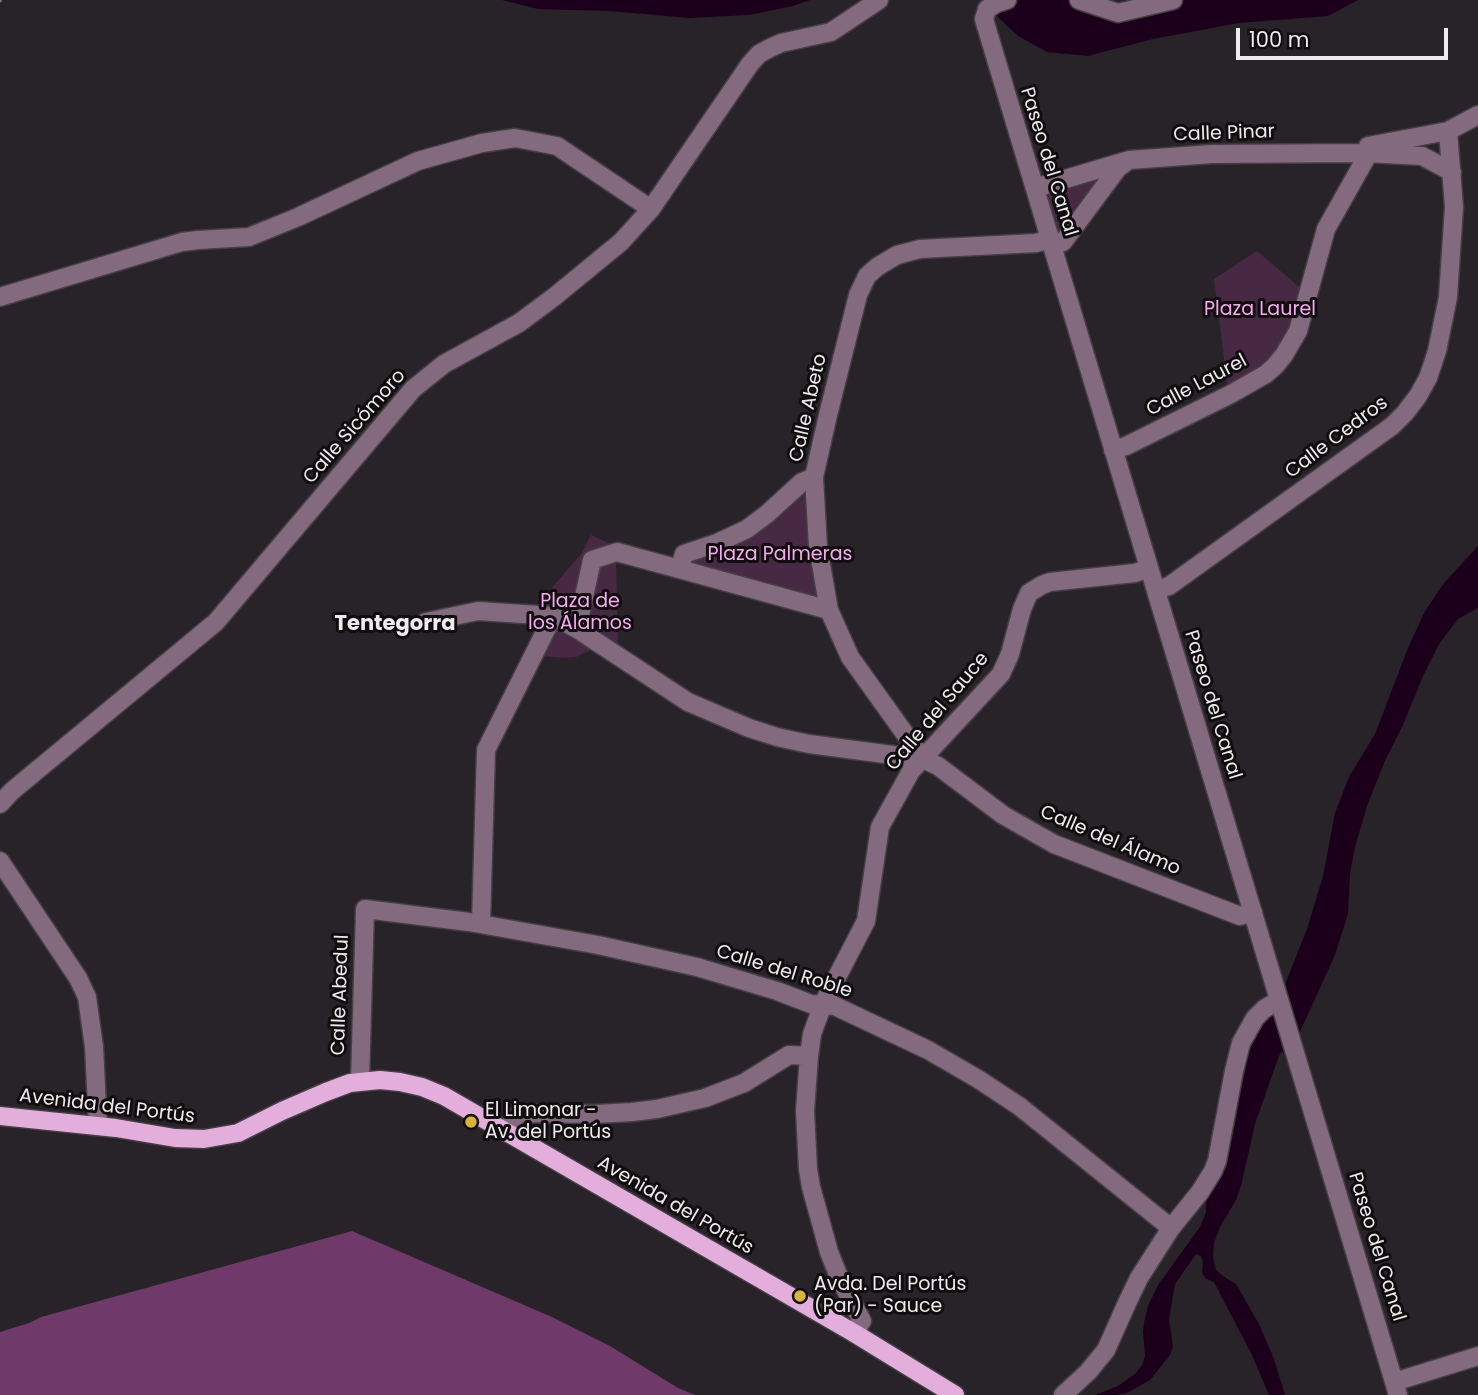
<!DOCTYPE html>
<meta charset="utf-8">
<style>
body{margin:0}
#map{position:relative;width:1478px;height:1395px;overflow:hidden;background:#282328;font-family:Poppins,sans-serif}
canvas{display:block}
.scale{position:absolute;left:1236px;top:28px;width:212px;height:32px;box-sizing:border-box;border:4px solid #eeeaed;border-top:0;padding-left:9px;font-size:21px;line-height:24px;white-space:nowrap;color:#eeeaed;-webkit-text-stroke:5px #100d0f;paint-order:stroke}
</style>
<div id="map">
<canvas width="1478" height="1395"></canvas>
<div class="scale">100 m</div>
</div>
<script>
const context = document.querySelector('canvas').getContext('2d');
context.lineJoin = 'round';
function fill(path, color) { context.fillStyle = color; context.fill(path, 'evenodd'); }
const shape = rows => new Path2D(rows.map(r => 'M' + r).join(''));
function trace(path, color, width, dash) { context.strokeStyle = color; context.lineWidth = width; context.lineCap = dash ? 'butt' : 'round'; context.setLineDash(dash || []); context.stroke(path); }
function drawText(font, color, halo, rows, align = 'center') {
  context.font = font + ' Poppins,sans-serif'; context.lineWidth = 6; context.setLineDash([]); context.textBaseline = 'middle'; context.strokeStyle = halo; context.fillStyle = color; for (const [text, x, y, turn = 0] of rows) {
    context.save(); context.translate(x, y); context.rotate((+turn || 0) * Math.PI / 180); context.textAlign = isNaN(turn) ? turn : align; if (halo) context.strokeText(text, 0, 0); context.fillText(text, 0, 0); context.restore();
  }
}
const green = shape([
 [1129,160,1052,245,1035,188],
 [1257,251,1305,292,1284,355,1228,389,1214,279],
 [814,477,829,610,679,569,717,543],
 [591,535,609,543,616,561,618,649,594,648,576,657,564,658,542,656,538,629,532,620,537,605,581,554]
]);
const forest = shape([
 [352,1231,552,1317,610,1346,678,1388,695,1395,0,1395,0,1332,29,1323,41,1317]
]);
const water = shape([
 [502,0,810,0,793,6,749,15,689,18,609,11,538,9],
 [989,0,1092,0,1119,8,1153,0,1358,0,1328,16,1239,23,1153,39,1088,56,1047,52,1018,36,1001,20,993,11],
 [1478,546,1478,608,1458,619,1439,644,1423,676,1403,725,1384,763,1367,806,1355,847,1350,874,1348,914,1335,955,1293,1047,1280,1053,1255,1124,1241,1186,1236,1200,1220,1227,1214,1243,1213,1258,1216,1270,1223,1276,1236,1284,1259,1324,1274,1359,1285,1395,1269,1395,1252,1355,1214,1282,1206,1279,1202,1273,1203,1262,1201,1256,1196,1254,1175,1284,1169,1319,1173,1346,1170,1355,1150,1380,1127,1393,1116,1395,1095,1395,1118,1386,1135,1374,1142,1365,1145,1356,1143,1331,1145,1318,1148,1306,1158,1285,1200,1227,1206,1212,1207,1182,1241,1043,1280,1002,1286,982,1307,929,1323,876,1335,813,1349,777,1375,734,1408,648,1425,611,1444,583]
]);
const path = shape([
 [0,2,1,0]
]);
const minor = shape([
 [1007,0,997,3,987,9,984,19,986,26,1398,1395],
 [1079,0,1118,13,1173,0],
 [1368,146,1448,131,1478,115],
 [1035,188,1126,161],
 [1052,245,1063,242,1118,168,1129,160,1212,154,1366,153,1422,156,1452,172],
 [0,297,182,242,198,240,249,237,298,217,418,161,482,143,515,138,557,146,651,209],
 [1113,450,1126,446,1231,394,1266,374,1275,366,1284,355,1298,331,1326,229,1366,158,1366,153],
 [679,569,684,554,717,543,747,529,767,514,802,482,814,477],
 [1156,590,1169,586,1392,426,1405,413,1418,396,1428,378,1437,351,1448,297,1454,207,1448,131],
 [426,622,478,611,553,616],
 [577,629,592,560,617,552,829,610],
 [923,759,850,657,829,610,818,547,814,477,828,415,858,295,867,276,877,267,897,255,920,249,1036,243,1050,239],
 [0,804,12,791,216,622,413,389,444,364,519,323,554,297,621,242,651,209,750,64,759,54,770,48,781,43,831,32,879,0],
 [0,861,78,978,87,997,94,1047,98,1126],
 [481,924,486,750,553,616,577,629,688,702,749,728,777,737,809,744,923,759,938,766,1003,815,1054,844,1240,916,1253,912],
 [360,1081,365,909,469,922,598,945,697,967,777,991,811,1004,835,1006,928,1050,978,1079,1019,1106,1171,1228],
 [506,1132,517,1113,596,1114,632,1112,657,1109,705,1098,744,1083,789,1055,809,1056],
 [854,1333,862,1321,839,1277,829,1252,811,1187,808,1169,805,1111,809,1056,812,1034,823,1004,866,921,880,827,911,771,1001,674,1010,654,1022,609,1029,593,1042,585,1050,582,1135,573,1149,568],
 [1394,1382,1478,1356],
 [1063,1395,1088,1372,1106,1350,1127,1303,1139,1278,1171,1228,1200,1192,1213,1171,1217,1161,1234,1071,1241,1043,1255,1018,1264,1009,1279,1000]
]);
const major = shape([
 [0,1116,116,1128,175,1138,204,1139,238,1133,282,1111,326,1092,350,1083,380,1080,400,1082,422,1087,444,1096,854,1333,955,1395]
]);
const markers = [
 [471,1122,7,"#d9b334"],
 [800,1296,7,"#d9b334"]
];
const streetNames = [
 ["Calle Pinar",1224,134,-2],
 ["Paseo del Canal",1048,162,73],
 ["Calle Laurel",1197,386,-28],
 ["Calle Abeto",809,408,-77],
 ["Calle Sicómoro",355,427,-49],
 ["Calle Cedros",1337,438,-37],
 ["Paseo del Canal",1212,705,73],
 ["Calle del Sauce",938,712,-50],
 ["Calle del Álamo",1110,841,23],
 ["Calle del Roble",784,972,17],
 ["Calle Abedul",341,995,-88],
 ["Avenida del Portús",107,1107,7],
 ["Avenida del Portús",675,1206,30],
 ["Paseo del Canal",1376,1247,73]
];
const parkNames = [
 ["Plaza Laurel",1260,310],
 ["Plaza Palmeras",780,555],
 ["Plaza de",580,602],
 ["los Álamos",580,624]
];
const poiNames = [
 ["El Limonar -",485,1111],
 ["Av. del Portús",485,1133],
 ["Avda. Del Portús",814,1285],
 ["(Par) - Sauce",814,1307]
];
const neighbourhoodNames = [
 ["Tentegorra",395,625]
];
fill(green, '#472944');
fill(forest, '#6f3a69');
fill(water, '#1c001b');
trace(minor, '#443f44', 21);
trace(major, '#443f44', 21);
trace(path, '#7a7579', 2.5, [7, 3.5]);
trace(minor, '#836a7f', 18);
trace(major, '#e3aedc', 18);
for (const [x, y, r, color] of markers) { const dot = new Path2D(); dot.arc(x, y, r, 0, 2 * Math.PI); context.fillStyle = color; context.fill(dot); trace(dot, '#100d0f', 2.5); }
drawText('19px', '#eeeaed', '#100d0f', streetNames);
drawText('19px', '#f9a9ef', '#100d0f', parkNames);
drawText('19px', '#eeeaed', '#100d0f', poiNames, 'left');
drawText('bold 21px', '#eeeaed', '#100d0f', neighbourhoodNames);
</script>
